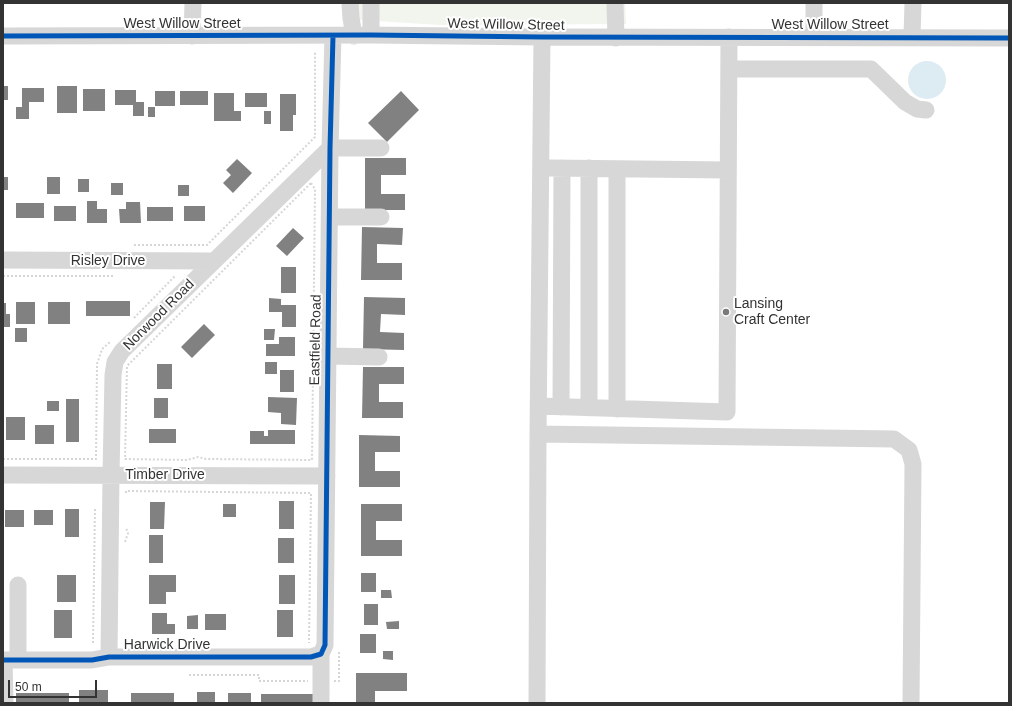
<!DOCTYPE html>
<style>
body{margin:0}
#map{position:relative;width:1012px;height:706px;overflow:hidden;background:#fff;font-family:Helvetica,sans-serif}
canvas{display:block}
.frame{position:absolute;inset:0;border:4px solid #333;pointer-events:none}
.scale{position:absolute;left:8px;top:680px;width:89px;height:18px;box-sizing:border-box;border:2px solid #333;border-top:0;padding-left:5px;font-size:12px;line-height:14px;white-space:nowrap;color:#333;-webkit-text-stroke:3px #fff;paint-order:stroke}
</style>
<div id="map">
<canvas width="1012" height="706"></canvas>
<div class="frame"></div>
<div class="scale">50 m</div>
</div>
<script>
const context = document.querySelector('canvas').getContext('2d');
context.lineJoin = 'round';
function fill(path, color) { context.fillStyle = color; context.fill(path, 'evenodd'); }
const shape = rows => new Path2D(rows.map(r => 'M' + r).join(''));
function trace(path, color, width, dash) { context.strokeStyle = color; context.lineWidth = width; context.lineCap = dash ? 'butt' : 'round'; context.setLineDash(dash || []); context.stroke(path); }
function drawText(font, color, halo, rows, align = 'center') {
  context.font = font + ' Helvetica,sans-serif'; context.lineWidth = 4; context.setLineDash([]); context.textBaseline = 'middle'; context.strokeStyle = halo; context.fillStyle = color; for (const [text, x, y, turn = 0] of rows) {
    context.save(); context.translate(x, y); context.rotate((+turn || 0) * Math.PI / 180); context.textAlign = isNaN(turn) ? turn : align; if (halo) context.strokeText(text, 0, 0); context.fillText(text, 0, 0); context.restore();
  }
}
const green = shape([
 [341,3,625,3,626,24,441,25,343,19]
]);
const water = shape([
 '908 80a19 19 0 1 1 38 0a19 19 0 1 1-38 0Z'
]);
const building = shape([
 [3,86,8,86,8,100,3,100],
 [57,86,77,86,77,113,57,113],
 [22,88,44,88,44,102,29,102,29,119,16,119,16,107,22,107],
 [83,89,105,89,105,111,83,111],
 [115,90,136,90,136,102,144,102,144,116,133,116,133,105,115,105],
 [155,91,175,91,175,106,155,106],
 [180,91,208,91,208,105,180,105],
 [401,91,419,110,387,142,368,123],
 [214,93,234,93,234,111,241,111,241,121,214,121],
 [245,93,267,93,267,107,245,107],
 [280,94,296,94,296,115,293,115,293,131,280,131],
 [148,107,155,107,155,117,148,117],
 [264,111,271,111,271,124,264,124],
 [365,158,406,158,406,175,381,175,381,194,405,194,405,210,365,210],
 [237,159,252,173,233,193,223,183,231,175,226,170],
 [3,177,8,177,8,190,3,190],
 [47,177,60,177,60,194,47,194],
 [78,179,89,179,89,192,78,192],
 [111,183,123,183,123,195,111,195],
 [178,185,189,185,189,196,178,196],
 [87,201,97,201,97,209,107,209,107,223,87,223],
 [126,202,140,202,141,223,120,223,119,209,126,209],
 [16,203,44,203,44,218,16,218],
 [54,206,76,206,76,221,54,221],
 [184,206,205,206,205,221,184,221],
 [147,207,173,207,173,221,147,221],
 [362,227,403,228,402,245,377,244,377,263,402,263,402,280,361,280],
 [293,228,304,238,287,256,276,246],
 [281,267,296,267,296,293,281,293],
 [364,297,405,298,405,315,381,314,380,332,404,333,404,350,363,349],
 [269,298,281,299,281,305,296,305,296,327,282,327,282,312,269,312],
 [86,301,130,301,130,316,86,316],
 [16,302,35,302,35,324,16,324],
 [48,302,70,302,70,324,48,324],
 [3,303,6,303,6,314,10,314,10,327,3,327],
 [204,324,215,335,192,358,181,347],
 [15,328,27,328,27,342,15,342],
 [264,329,275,329,274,340,264,340],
 [279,337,295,337,295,356,266,356,266,344,279,344],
 [265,362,277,362,277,374,265,374],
 [157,364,172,364,172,389,157,389],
 [363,367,404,367,404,384,379,384,379,402,403,402,403,418,362,418],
 [280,370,294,370,294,392,280,392],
 [268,397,297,398,296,425,281,424,281,413,268,412],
 [154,398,168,398,168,418,154,418],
 [66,399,79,399,79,442,66,442],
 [47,401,59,401,59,411,47,411],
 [6,417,25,417,25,440,6,440],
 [35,425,54,425,54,444,35,444],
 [149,429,176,429,176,443,149,443],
 [268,430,295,430,295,444,250,444,250,431,264,431,264,436,268,436],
 [359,435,400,436,400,452,375,452,375,471,400,471,400,487,359,487],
 [279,501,294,501,294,529,279,529],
 [150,502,165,502,164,529,150,529],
 [223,504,236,504,236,517,223,517],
 [361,504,402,504,402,521,376,521,376,540,402,540,402,556,361,556],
 [65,509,79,509,79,537,65,537],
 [5,510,24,510,24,527,5,527],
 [34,510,53,510,53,525,34,525],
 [149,535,163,535,163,563,149,563],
 [278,538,294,538,294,563,278,563],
 [361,573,376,573,376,592,361,592],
 [57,575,76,575,76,602,57,602],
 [149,575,176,575,176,592,166,592,166,604,149,604],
 [279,575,295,575,295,604,279,604],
 [381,590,391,590,392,598,381,598],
 [364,604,378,604,378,625,364,625],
 [54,610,72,610,72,638,54,638],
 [277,610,293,610,293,637,277,637],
 [152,613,167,613,167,624,175,624,175,634,152,634],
 [205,614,226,614,226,630,205,630],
 [198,615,198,629,187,629,187,616],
 [399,621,399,629,387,629,386,622],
 [360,634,376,634,376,653,360,653],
 [383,651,393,651,393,660,383,659],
 [356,673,407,673,407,691,375,691,375,703,356,703],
 [79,690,108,690,108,703,79,703],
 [197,692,215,692,215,703,197,703],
 [16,693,69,693,69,703,16,703],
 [131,693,174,693,174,703,131,703],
 [228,693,251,693,251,703,228,703],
 [261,694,315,694,315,703,261,703]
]);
const path = shape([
 [311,183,315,189,312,460,206,459,198,457,187,460,125,459,127,366,311,183],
 [134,245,207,245,315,137,315,52],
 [3,276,114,276],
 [134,318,175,276],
 [3,459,96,459,97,364,102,349,110,342],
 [126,493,126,491,311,493,309,643],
 [125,542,128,533,126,528],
 [93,643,95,507],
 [189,675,259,675,259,681,308,681],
 [334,681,339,681,339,650]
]);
const minor = shape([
 [350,3,351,18,354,36],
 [615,3,616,38],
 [371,35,371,3],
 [3,36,371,35,542,37,1009,38],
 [192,36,193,3],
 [814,37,814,3],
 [912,37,913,3],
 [729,69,871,69,905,102,917,109,926,110],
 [550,168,728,170],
 [330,217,381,217],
 [3,260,214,261],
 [328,356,379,357],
 [539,406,727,412,729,37],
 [561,407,562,168],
 [589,408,589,168],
 [617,409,617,169],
 [538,434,542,37],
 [3,475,327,476],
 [109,657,111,475,113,375,115,362,122,351,330,148,381,148],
 [3,660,92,660,109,657,311,657,321,654,325,645,330,148,333,36],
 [4,660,5,703],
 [18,660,18,585],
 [321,703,321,654],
 [537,703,538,434,894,439,909,450,913,464,911,703]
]);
const cycleway = shape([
 [3,36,371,35,542,37,1009,38],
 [3,660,92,660,109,657,311,657,321,654,325,645,330,148,333,36]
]);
const markers = [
 [726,312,4,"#7a7a7a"]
];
const streetNames = [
 ["West Willow Street",182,24],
 ["West Willow Street",506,25,1],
 ["West Willow Street",830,25],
 ["Risley Drive",108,261],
 ["Norwood Road",159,315,-45],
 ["Eastfield Road",316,340,-89],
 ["Timber Drive",165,475],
 ["Harwick Drive",167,645]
];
const poiNames = [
 ["Lansing",734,304],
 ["Craft Center",734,320]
];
fill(green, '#f1f5ed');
fill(water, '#ddebf3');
fill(building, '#818181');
trace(path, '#d6d6d6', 2, [2, 2]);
trace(minor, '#d7d7d7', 17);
trace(cycleway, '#0057b8', 5);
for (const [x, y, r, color] of markers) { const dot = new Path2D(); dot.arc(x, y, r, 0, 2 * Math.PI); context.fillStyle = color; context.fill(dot); trace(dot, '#fff', 1.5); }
drawText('14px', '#333', '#fff', streetNames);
drawText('14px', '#333', '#fff', poiNames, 'left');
</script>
